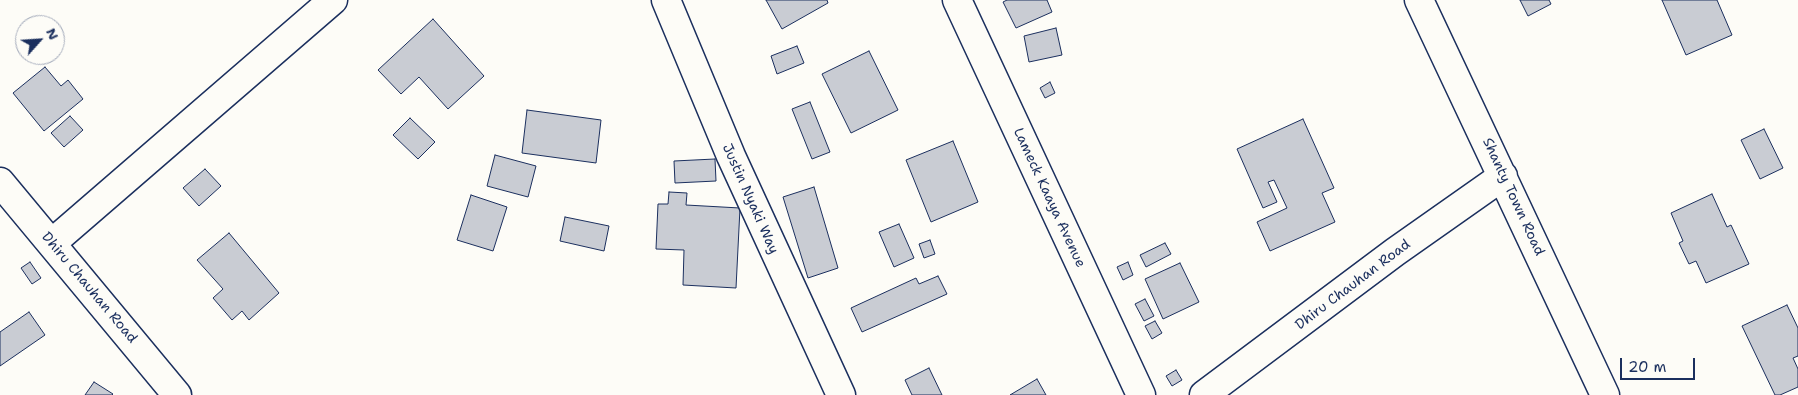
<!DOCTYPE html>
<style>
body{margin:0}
#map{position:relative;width:1798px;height:395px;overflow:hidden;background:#fdfcf7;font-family:"Shantell Sans",sans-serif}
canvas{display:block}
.north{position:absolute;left:15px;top:15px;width:50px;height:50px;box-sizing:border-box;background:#fdfcf7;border:1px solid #a3aaba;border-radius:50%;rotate:64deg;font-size:14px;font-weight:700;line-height:20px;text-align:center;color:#1b2f5e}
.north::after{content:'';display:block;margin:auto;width:18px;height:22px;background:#1b2f5e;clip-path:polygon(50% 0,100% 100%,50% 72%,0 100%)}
.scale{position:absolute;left:1620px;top:358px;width:75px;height:22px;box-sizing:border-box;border:2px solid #1b2f5e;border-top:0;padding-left:6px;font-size:15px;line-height:18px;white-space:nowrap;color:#1b2f5e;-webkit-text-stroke:4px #fdfcf7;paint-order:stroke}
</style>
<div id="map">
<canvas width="1798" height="395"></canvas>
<div class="north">N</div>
<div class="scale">20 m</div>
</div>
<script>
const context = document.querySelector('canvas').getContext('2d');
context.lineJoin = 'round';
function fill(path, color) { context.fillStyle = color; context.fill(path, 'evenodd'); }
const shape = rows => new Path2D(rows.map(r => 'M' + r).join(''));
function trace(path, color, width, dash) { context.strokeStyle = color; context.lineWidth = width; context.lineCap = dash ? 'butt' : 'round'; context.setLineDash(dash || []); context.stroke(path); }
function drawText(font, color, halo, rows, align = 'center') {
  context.font = font + ' "Shantell Sans",sans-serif'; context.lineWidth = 4; context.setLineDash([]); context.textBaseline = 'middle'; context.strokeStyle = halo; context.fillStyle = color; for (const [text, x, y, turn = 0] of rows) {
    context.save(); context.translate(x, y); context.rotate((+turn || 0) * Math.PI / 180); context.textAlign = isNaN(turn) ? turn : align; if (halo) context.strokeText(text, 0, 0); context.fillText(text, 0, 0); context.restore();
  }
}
const building = shape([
 [766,0,827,0,828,3,782,29,766,0],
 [1007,0,1047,0,1052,12,1016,28,1003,2,1007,0],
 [1520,0,1549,0,1551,4,1528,16,1520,0],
 [1662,0,1717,0,1732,35,1686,55,1662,0],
 [433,19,484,76,448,109,419,77,401,94,378,70,433,19],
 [1056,28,1062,55,1029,62,1024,36,1056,28],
 [797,46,804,63,777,74,771,56,797,46],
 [869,51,898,110,851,133,822,74,869,51],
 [45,67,61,86,68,80,83,99,44,131,13,93,45,67],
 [1050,82,1055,93,1045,98,1040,88,1050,82],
 [810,102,830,152,812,159,792,109,810,102],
 [527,110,601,120,596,163,522,153,527,110],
 [70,116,83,130,64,147,51,133,70,116],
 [410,118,435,142,418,159,393,135,410,118],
 [1303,119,1334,188,1322,193,1335,222,1270,251,1257,222,1287,208,1274,180,1268,182,1277,202,1263,208,1237,149,1303,119],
 [1764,129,1783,168,1760,179,1741,140,1764,129],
 [953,141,978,202,931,222,906,160,953,141],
 [495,155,536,166,528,197,487,186,495,155],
 [715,159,716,181,675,183,674,161,715,159],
 [205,169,221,186,199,206,183,188,205,169],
 [814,187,838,268,808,278,783,197,814,187],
 [669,192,687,193,686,205,740,208,736,288,683,285,684,250,656,249,658,204,668,204,669,192],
 [1712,194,1727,227,1731,225,1749,264,1706,283,1696,261,1689,264,1679,243,1683,241,1671,213,1712,194],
 [471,195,507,207,493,251,457,240,471,195],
 [565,217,609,226,604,251,560,241,565,217],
 [899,224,914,258,894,267,879,232,899,224],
 [229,233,279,293,249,320,242,311,232,320,213,298,223,289,197,260,229,233],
 [930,240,935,254,924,258,919,244,930,240],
 [1165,243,1171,254,1146,267,1140,255,1165,243],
 [30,262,41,278,32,284,21,268,30,262],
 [1128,262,1133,275,1123,280,1117,267,1128,262],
 [1180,263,1199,302,1163,319,1145,279,1180,263],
 [938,276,947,294,862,332,851,308,916,278,919,284,938,276],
 [1145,299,1154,316,1144,321,1135,304,1145,299],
 [1787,305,1798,328,1798,356,1793,358,1798,369,1798,387,1780,395,1775,395,1742,326,1787,305],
 [29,312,45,335,0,366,0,332,29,312],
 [1155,321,1162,333,1152,339,1145,326,1155,321],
 [929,368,942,395,912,395,905,380,929,368],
 [1176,370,1182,380,1172,386,1166,376,1176,370],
 [1037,379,1046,395,1010,395,1037,379],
 [94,382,113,394,112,395,85,395,94,382]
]);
const minor = shape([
 [666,0,731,156,841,395],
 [957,0,1141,395],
 [1419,0,1605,395],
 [0,182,177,395],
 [52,243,333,0],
 [1204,395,1395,252,1503,176]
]);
const streetNames = [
 ["Shanty Town Road",1513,197,65],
 ["Lameck Kaaya Avenue",1049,198,65],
 ["Justin Nyaki Way",750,199,66],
 ["Dhiru Chauhan Road",1353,285,-37],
 ["Dhiru Chauhan Road",89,288,50]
];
fill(building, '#c9ccd3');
trace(building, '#1b2f5e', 1);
trace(minor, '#1b2f5e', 31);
trace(minor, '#fdfcf7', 28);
drawText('14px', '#1b2f5e', '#fdfcf7', streetNames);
</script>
